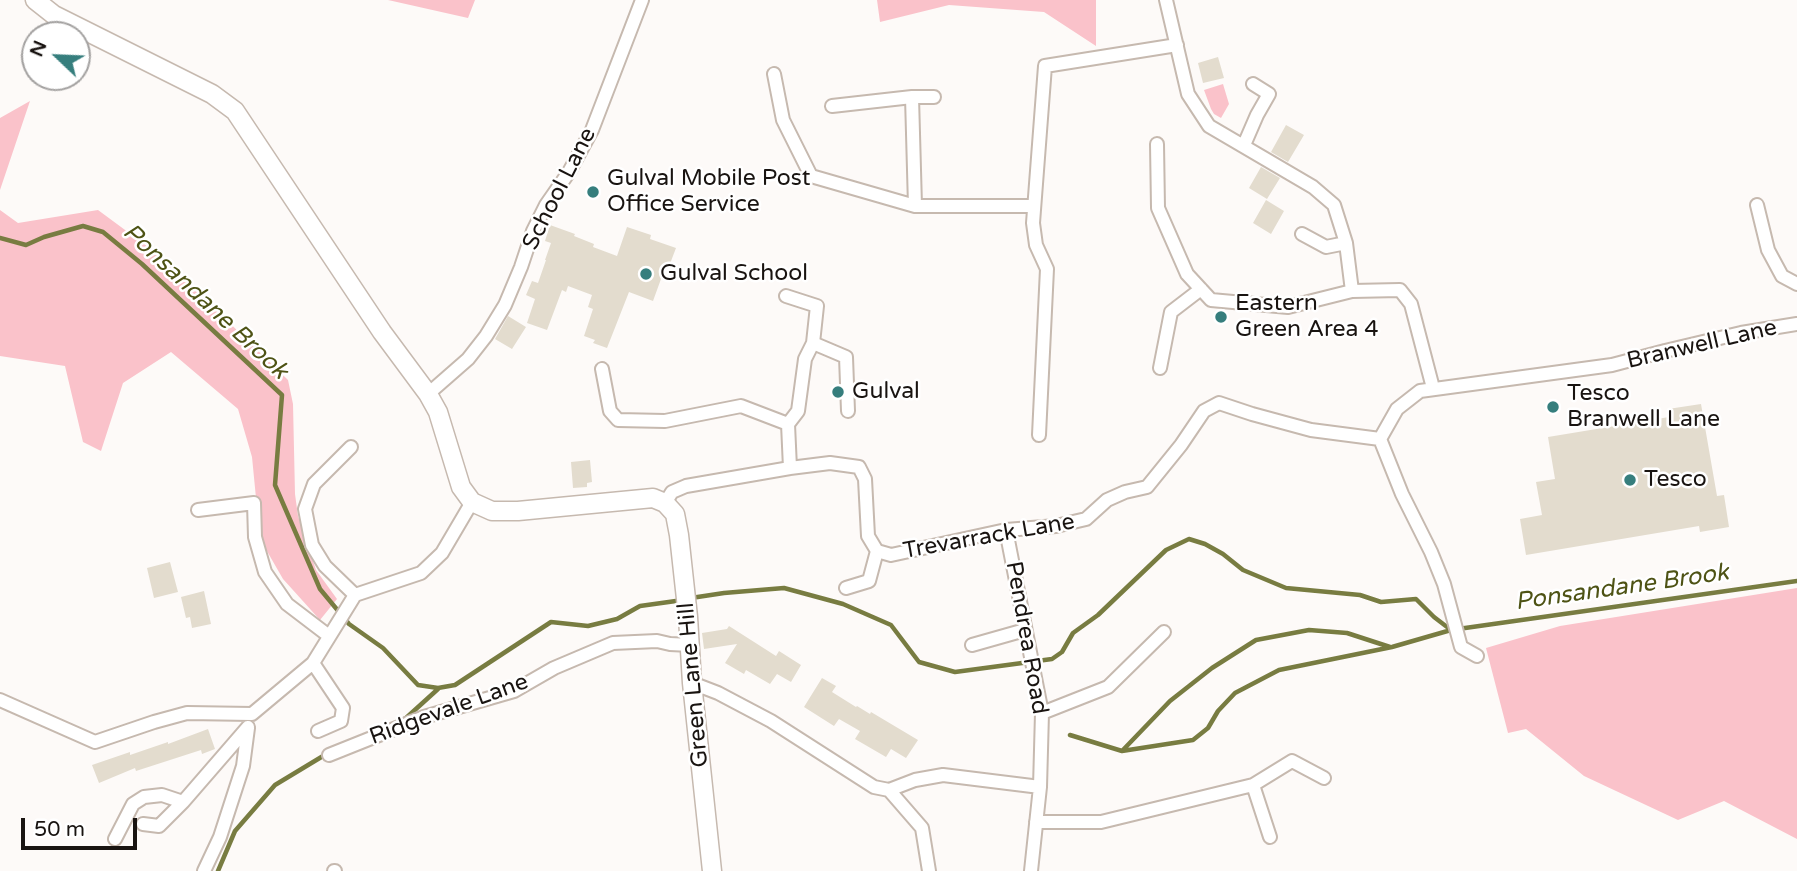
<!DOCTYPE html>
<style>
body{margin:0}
#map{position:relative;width:1797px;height:871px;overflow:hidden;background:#fdfaf8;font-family:"Varela Round",sans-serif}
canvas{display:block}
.north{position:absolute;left:21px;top:21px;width:70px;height:70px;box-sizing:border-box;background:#fff;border:2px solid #a3a1a0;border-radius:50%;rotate:293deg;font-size:19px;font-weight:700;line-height:28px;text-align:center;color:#191411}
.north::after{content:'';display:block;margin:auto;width:24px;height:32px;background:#367e7d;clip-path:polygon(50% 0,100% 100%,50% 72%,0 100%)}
.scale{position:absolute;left:21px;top:818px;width:116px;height:32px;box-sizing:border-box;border:4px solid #191411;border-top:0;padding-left:9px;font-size:21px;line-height:24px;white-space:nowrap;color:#191411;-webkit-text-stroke:5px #fff;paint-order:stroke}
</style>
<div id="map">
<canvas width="1797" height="871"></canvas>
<div class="north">N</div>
<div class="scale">50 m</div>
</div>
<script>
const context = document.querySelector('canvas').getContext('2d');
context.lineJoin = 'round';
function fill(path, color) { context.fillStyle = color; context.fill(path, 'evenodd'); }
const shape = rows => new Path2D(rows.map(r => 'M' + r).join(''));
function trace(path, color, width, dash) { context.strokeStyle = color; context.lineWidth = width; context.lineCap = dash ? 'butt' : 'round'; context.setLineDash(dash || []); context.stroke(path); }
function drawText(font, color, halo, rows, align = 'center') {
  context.font = font + ' "Varela Round",sans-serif'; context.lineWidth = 5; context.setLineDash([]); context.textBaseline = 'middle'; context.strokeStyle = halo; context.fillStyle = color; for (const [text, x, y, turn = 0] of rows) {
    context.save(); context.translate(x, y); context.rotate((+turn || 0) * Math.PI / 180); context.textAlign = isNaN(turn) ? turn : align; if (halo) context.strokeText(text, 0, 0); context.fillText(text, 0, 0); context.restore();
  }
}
const green = shape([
 [388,0,475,0,468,18],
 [877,0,1096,0,1096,46,1044,12,949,5,880,22],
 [1223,84,1229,104,1221,118,1214,114,1211,109,1204,90],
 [30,101,0,190,0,118],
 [0,210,18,223,98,210,163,258,288,380,293,404,295,494,298,516,316,570,337,599,320,620,283,579,260,539,252,457,238,409,171,352,123,383,101,451,83,442,65,366,0,356],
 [1797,588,1797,839,1724,801,1678,820,1584,776,1526,729,1508,733,1486,648,1560,626]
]);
const stream = shape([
 [0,238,26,245,44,237,83,226,103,232,142,264,282,395,275,485,320,589,349,624,383,648,418,685,438,688,455,685,551,622,588,626,617,619,640,606,683,600],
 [691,598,724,593,784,588,843,604,891,625,919,662,955,672,1052,659,1062,652,1073,633,1098,615,1166,550,1189,539,1205,544,1223,554,1243,570,1286,588,1360,595,1381,602,1416,599,1434,617,1451,630],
 [402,720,406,718,438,689],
 [1070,735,1122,751,1170,701,1212,668,1256,640,1309,630,1347,633,1390,647],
 [1122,751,1193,740,1208,728,1218,711,1235,693,1279,670,1392,647,1451,630,1797,581],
 [218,871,235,831,275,785,328,753]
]);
const building = shape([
 [1218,57,1224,78,1203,83,1198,63],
 [1286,125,1304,135,1288,162,1271,152],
 [1261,167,1280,178,1267,199,1249,188],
 [1266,200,1284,211,1271,234,1253,223],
 [550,225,575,234,574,236,594,244,593,247,617,256,627,227,651,235,650,239,676,248,668,269,665,268,653,301,629,292,607,348,593,343,595,340,584,336,593,309,588,307,592,295,568,286,566,292,562,290,547,330,527,323,535,299,526,295,532,281,538,283,546,260,545,260,551,243,545,241],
 [508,316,526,327,512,349,495,339],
 [1701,404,1717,496,1724,495,1729,527,1700,532,1699,526,1526,555,1520,519,1542,515,1536,482,1555,479,1548,437,1669,417,1668,409],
 [590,460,592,482,587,483,587,487,573,488,571,462],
 [170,562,178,592,154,598,147,568],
 [204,591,211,624,192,628,190,617,186,618,181,597],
 [729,626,776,656,779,651,801,665,791,682,777,674,770,684,746,670,744,674,725,663,737,644,704,649,702,633,727,629],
 [822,678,836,686,832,692,856,707,857,706,870,714,871,712,918,740,906,758,891,749,886,757,855,739,860,731,839,719,834,726,804,707],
 [208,729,215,749,202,754,201,750,136,771,135,768,99,783,92,765,130,752,130,755,168,742,168,744]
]);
const minor = shape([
 [1166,0,1188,94,1209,126,1313,187,1334,205,1346,243,1352,291],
 [774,74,783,120,811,176,915,206,1034,206],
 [912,97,934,97],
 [832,106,912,97,915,206],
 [1157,144,1158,208,1187,274,1211,300,1288,307,1352,291,1400,290,1411,304,1433,388],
 [1244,145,1257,115,1269,94,1253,84],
 [1757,205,1768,250,1782,276,1797,284],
 [1302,234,1326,247,1346,243],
 [786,296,817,306,813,343,805,359,798,411,788,424,790,468],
 [813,343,846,357,848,411],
 [1160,368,1171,312,1201,289],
 [602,369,610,411,618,420,665,421,741,406,788,424],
 [428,394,468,359,486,336,505,305,521,267,533,231,546,205,569,172,592,130,642,0],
 [1039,435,1047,269,1036,245,1033,223,1045,66,1177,45],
 [1380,439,1397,409,1420,391,1612,365,1665,351,1741,333,1797,324],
 [1380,439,1402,494,1431,552,1444,584,1461,647,1477,656],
 [351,447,314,484,305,509,312,545,325,566,355,595],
 [665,503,672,492,686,486,790,468,830,463,859,467,865,479,868,536,877,551,891,555,1006,530,1056,526,1086,519,1107,500,1125,492,1147,487,1181,445,1204,411,1219,403,1252,414,1311,430,1380,439],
 [198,510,254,503,255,537,265,572,287,604,329,636],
 [1006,530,1042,713,1040,787,1031,871],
 [846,588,869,581,877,551],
 [972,645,1025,630],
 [313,663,343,708,341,721,318,731],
 [692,683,718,693,771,721,874,787,889,790,915,780,943,775,1040,787],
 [0,700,95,742,154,722,187,713,252,714],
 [1042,713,1108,687,1164,632],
 [252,714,313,663,355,595,421,573,442,553,472,502],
 [329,755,424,717,514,691,554,668,613,643,657,641,670,644,690,645],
 [889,790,922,828,929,871],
 [1036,822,1101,822,1253,785],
 [143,824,159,826,183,802],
 [1270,837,1253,785,1292,761,1324,778],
 [115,839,133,804,144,797,162,795,183,802,248,727],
 [204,871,220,837,243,766,248,728],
 [334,871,335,871]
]);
const secondary = shape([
 [35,0,54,15,212,94,235,111,382,332,428,394,438,412,461,487,472,502,492,511,518,511,653,498,665,503,675,514,679,535,688,617,692,683,712,871]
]);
const markers = [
 [593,192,7,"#367e7d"],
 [646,274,7,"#367e7d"],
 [1221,317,7,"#367e7d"],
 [838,392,7,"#367e7d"],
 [1553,407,7,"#367e7d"],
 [1630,480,7,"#367e7d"]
];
const poiNames = [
 ["Gulval Mobile Post",607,179],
 ["Office Service",607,205],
 ["Gulval School",660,274],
 ["Eastern",1235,304],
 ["Green Area 4",1235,330],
 ["Gulval",852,392],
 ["Tesco",1567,394],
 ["Branwell Lane",1567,420],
 ["Tesco",1644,480]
];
const streetNames = [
 ["School Lane",560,189,-63],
 ["Branwell Lane",1702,345,-13],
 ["Trevarrack Lane",989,537,-10],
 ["Pendrea Road",1026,638,80],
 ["Green Lane Hill",694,685,-95],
 ["Ridgevale Lane",449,710,-20]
];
const waterNames = [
 ["Ponsandane Brook",205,302,43],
 ["Ponsandane Brook",1622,588,-8]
];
fill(green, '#fac2ca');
trace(stream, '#787c41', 4.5);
fill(building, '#e3dcce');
trace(minor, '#c6b9af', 16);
trace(secondary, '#c6b9af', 21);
trace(minor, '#fff', 12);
trace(secondary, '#fff', 18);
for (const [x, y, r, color] of markers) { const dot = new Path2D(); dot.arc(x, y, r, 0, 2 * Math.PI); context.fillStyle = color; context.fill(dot); trace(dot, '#fff', 2.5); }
drawText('23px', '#191411', '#fff', poiNames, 'left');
drawText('23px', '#191411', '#fff', streetNames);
drawText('italic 24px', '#4e5315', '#fff', waterNames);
</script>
